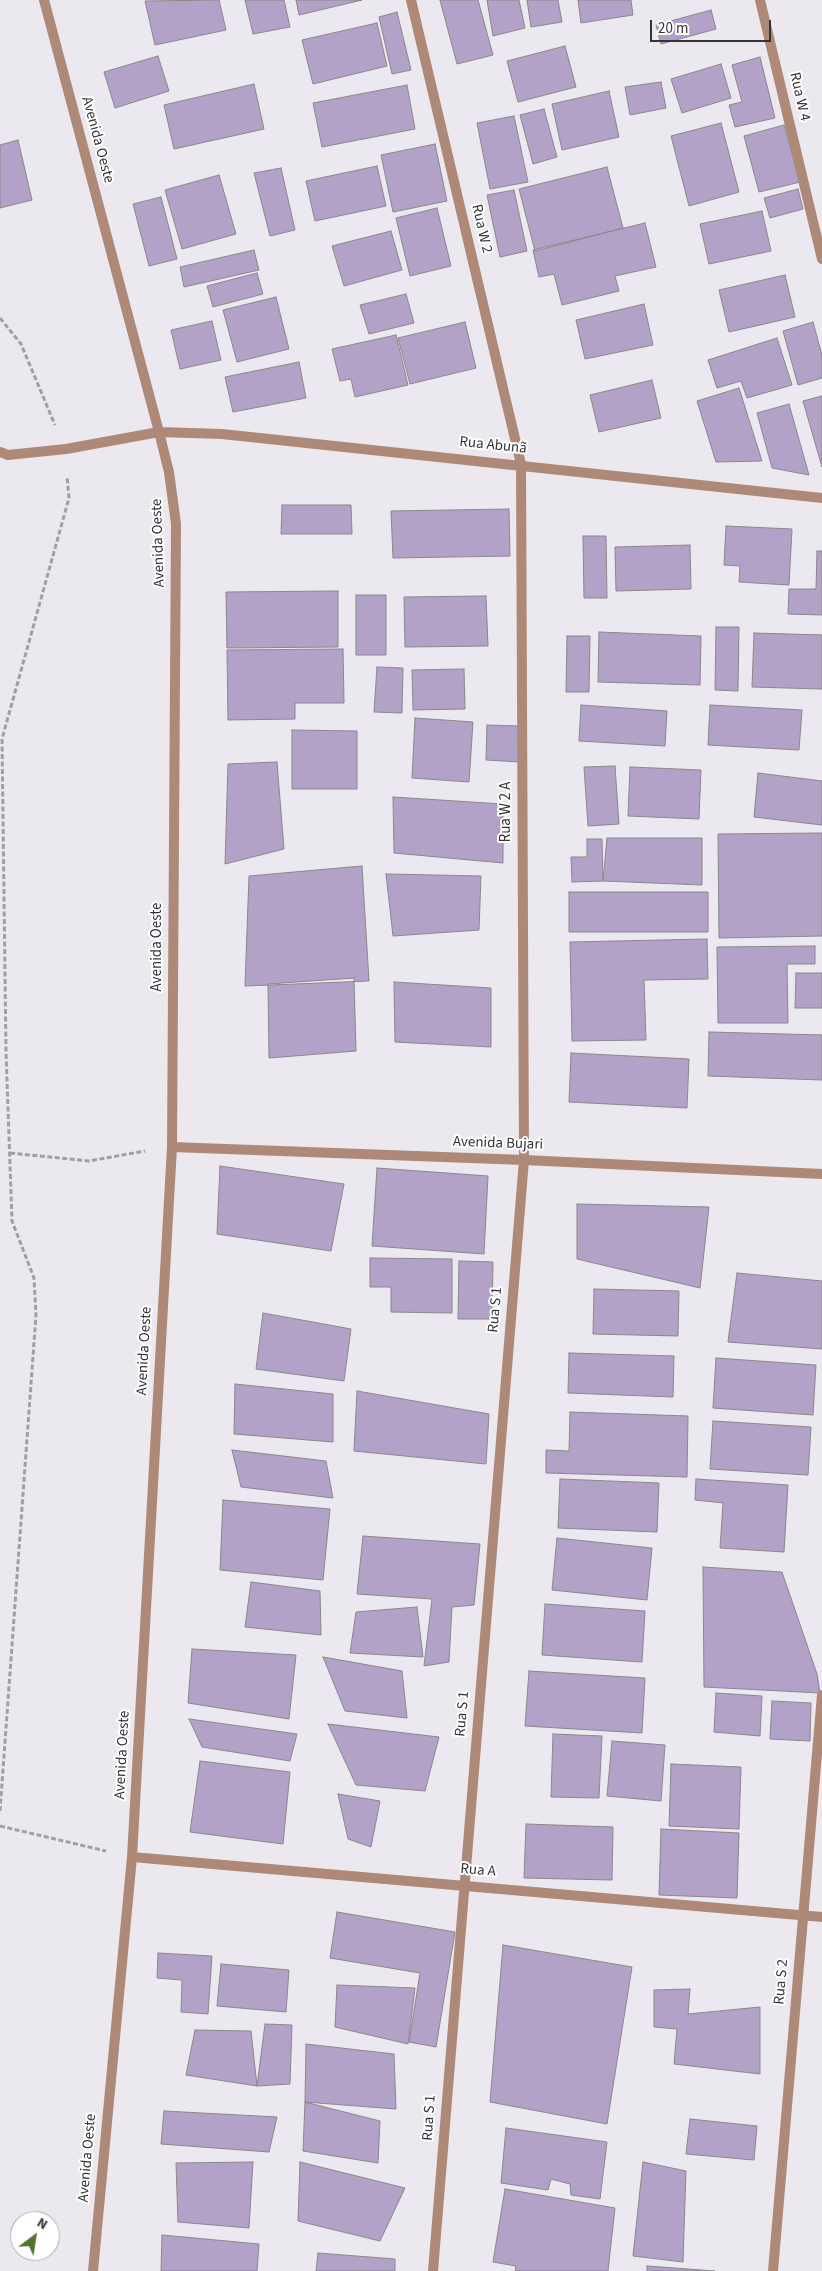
<!DOCTYPE html>
<meta charset="utf-8">
<style>
body{margin:0}
#map{position:relative;width:822px;height:2271px;overflow:hidden;background:#ebe8f0;font-family:"Source Sans 3",sans-serif}
canvas{display:block}
.north{position:absolute;left:10px;top:2211px;width:50px;height:50px;box-sizing:border-box;background:#fff;border:1px solid #aeadaf;border-radius:50%;rotate:31deg;font-size:14px;font-weight:700;line-height:20px;text-align:center;color:#343336}
.north::after{content:'';display:block;margin:auto;width:18px;height:22px;background:#53732a;clip-path:polygon(50% 0,100% 100%,50% 72%,0 100%)}
.scale{position:absolute;left:650px;top:20px;width:121px;height:22px;box-sizing:border-box;border:2px solid #343336;border-top:0;padding-left:6px;font-size:15px;line-height:18px;white-space:nowrap;color:#343336;-webkit-text-stroke:4px #fff;paint-order:stroke}
</style>
<div id="map">
<canvas width="822" height="2271"></canvas>
<div class="north">N</div>
<div class="scale">20 m</div>
</div>
<script>
const context = document.querySelector('canvas').getContext('2d');
context.lineJoin = 'round';
function fill(path, color) { context.fillStyle = color; context.fill(path, 'evenodd'); }
const shape = rows => new Path2D(rows.map(r => 'M' + r).join(''));
function trace(path, color, width, dash) { context.strokeStyle = color; context.lineWidth = width; context.lineCap = dash ? 'butt' : 'round'; context.setLineDash(dash || []); context.stroke(path); }
function drawText(font, color, halo, rows, align = 'center') {
  context.font = font + ' "Source Sans 3",sans-serif'; context.lineWidth = 4; context.setLineDash([]); context.textBaseline = 'middle'; context.strokeStyle = halo; context.fillStyle = color; for (const [text, x, y, turn = 0] of rows) {
    context.save(); context.translate(x, y); context.rotate((+turn || 0) * Math.PI / 180); context.textAlign = isNaN(turn) ? turn : align; if (halo) context.strokeText(text, 0, 0); context.fillText(text, 0, 0); context.restore();
  }
}
const building = shape([
 [219,0,226,30,155,45,145,1,219,0],
 [245,0,284,0,290,27,253,34,245,0],
 [296,0,362,0,299,15,296,0],
 [440,0,478,0,493,55,457,64,440,0],
 [487,0,519,0,525,28,493,36,487,0],
 [527,0,558,0,562,22,531,27,527,0],
 [578,0,631,0,633,15,581,23,578,0],
 [711,10,716,29,661,44,656,25,711,10],
 [397,12,411,70,392,74,379,17,397,12],
 [377,23,387,66,313,84,302,40,377,23],
 [565,46,576,87,518,102,507,61,565,46],
 [158,56,169,91,115,108,104,72,158,56],
 [760,57,775,118,735,127,729,105,742,102,732,65,760,57],
 [721,64,731,98,682,113,671,79,721,64],
 [661,82,666,108,630,115,625,87,661,82],
 [254,84,264,129,174,149,164,105,254,84],
 [407,85,415,129,322,147,313,103,407,85],
 [609,91,619,137,562,150,552,104,609,91],
 [544,109,557,157,533,164,520,115,544,109],
 [514,116,528,182,490,189,477,123,514,116],
 [721,123,739,192,689,206,671,136,721,123],
 [784,125,800,182,759,192,744,136,784,125],
 [18,140,32,200,0,208,0,145,18,140],
 [435,144,447,201,393,212,381,155,435,144],
 [377,166,386,206,315,221,306,181,377,166],
 [607,167,623,228,535,251,519,189,607,167],
 [281,168,295,230,270,236,254,173,281,168],
 [219,175,236,234,182,249,165,190,219,175],
 [798,189,803,209,770,218,764,198,798,189],
 [514,190,527,251,500,257,487,195,514,190],
 [161,197,177,259,149,266,133,204,161,197],
 [437,208,451,266,410,276,396,218,437,208],
 [762,211,771,251,709,264,700,224,762,211],
 [645,223,656,267,615,276,619,291,562,305,554,274,539,277,533,250,645,223],
 [391,231,402,270,344,286,332,246,391,231],
 [254,250,259,270,184,287,180,267,254,250],
 [257,273,263,294,213,307,207,286,257,273],
 [785,275,795,317,729,332,719,290,785,275],
 [406,294,414,323,369,334,360,305,406,294],
 [276,297,289,349,237,362,223,310,276,297],
 [644,304,653,345,585,359,576,320,644,304],
 [212,321,221,360,180,369,171,330,212,321],
 [465,322,476,368,410,384,398,338,465,322],
 [813,322,822,355,822,378,798,385,783,331,813,322],
 [396,335,408,385,355,397,351,379,340,381,332,349,396,335],
 [777,338,792,385,747,398,741,381,717,388,708,360,777,338],
 [299,362,306,398,233,412,225,377,299,362],
 [652,380,661,418,599,432,590,395,652,380],
 [739,388,762,461,716,462,697,401,739,388],
 [822,396,822,467,803,401,822,396],
 [789,404,809,475,772,468,757,413,789,404],
 [282,505,351,505,352,534,281,534,282,505],
 [509,509,510,556,393,558,391,511,509,509],
 [726,526,792,529,789,585,739,582,740,566,724,565,726,526],
 [583,536,606,536,607,598,584,598,583,536],
 [690,545,691,589,616,591,615,547,690,545],
 [817,551,822,551,822,615,788,614,789,589,816,589,817,551],
 [338,591,338,647,227,648,226,592,338,591],
 [356,595,386,595,386,655,356,655,356,595],
 [486,596,488,646,405,647,404,597,486,596],
 [716,627,739,627,738,691,715,690,716,627],
 [599,632,701,636,700,685,598,682,599,632],
 [754,633,822,635,822,689,752,687,754,633],
 [567,636,590,636,589,692,566,692,567,636],
 [343,649,344,703,295,703,295,719,228,720,227,650,343,649],
 [377,667,403,668,402,713,374,712,377,667],
 [464,669,465,709,413,710,412,670,464,669],
 [581,705,667,711,665,746,579,741,581,705],
 [710,705,802,710,799,750,708,745,710,705],
 [415,718,473,722,469,782,412,778,415,718],
 [487,725,520,726,519,762,486,760,487,725],
 [292,730,357,731,357,789,292,789,292,730],
 [277,762,284,849,225,864,228,764,277,762],
 [615,766,619,824,588,826,584,767,615,766],
 [630,767,701,770,699,819,628,816,630,767],
 [758,773,822,781,822,825,754,817,758,773],
 [393,797,503,804,503,863,394,853,393,797],
 [822,833,822,936,719,938,718,834,822,833],
 [607,838,702,838,702,885,603,881,607,838],
 [587,839,602,839,603,881,572,882,571,857,587,857,587,839],
 [362,866,369,981,245,986,249,876,362,866],
 [386,874,481,876,479,930,393,936,386,874],
 [569,892,708,892,708,932,569,932,569,892],
 [707,939,708,979,644,980,646,1040,572,1041,570,942,707,939],
 [815,946,815,964,787,964,788,1023,718,1023,717,947,815,946],
 [796,973,822,973,822,1008,795,1008,796,973],
 [354,978,356,1051,269,1058,268,984,354,978],
 [394,982,491,988,491,1047,395,1042,394,982],
 [709,1032,822,1035,822,1080,708,1076,709,1032],
 [571,1053,689,1059,687,1108,569,1102,571,1053],
 [220,1166,344,1184,331,1251,217,1234,220,1166],
 [377,1168,488,1176,484,1254,372,1246,377,1168],
 [577,1204,709,1207,700,1288,577,1259,577,1204],
 [370,1258,452,1259,452,1313,391,1312,391,1287,370,1287,370,1258],
 [459,1261,493,1262,492,1319,458,1319,459,1261],
 [737,1273,822,1281,822,1349,728,1342,737,1273],
 [594,1289,679,1291,678,1336,593,1334,594,1289],
 [263,1313,351,1329,344,1381,256,1369,263,1313],
 [569,1353,674,1356,673,1397,568,1393,569,1353],
 [716,1358,816,1365,813,1415,713,1408,716,1358],
 [235,1384,333,1394,333,1442,234,1434,235,1384],
 [357,1391,489,1414,486,1464,354,1451,357,1391],
 [570,1412,688,1416,687,1477,546,1473,546,1450,569,1451,570,1412],
 [713,1421,811,1427,808,1475,710,1469,713,1421],
 [232,1450,326,1461,333,1498,241,1487,232,1450],
 [560,1479,659,1483,657,1532,558,1528,560,1479],
 [696,1479,788,1485,784,1552,720,1548,723,1503,695,1500,696,1479],
 [223,1500,330,1509,323,1580,220,1570,223,1500],
 [363,1536,480,1544,474,1605,452,1607,449,1662,424,1666,432,1599,357,1594,363,1536],
 [557,1538,652,1548,647,1600,552,1590,557,1538],
 [703,1567,782,1572,817,1674,820,1693,704,1687,703,1567],
 [251,1582,320,1591,321,1635,245,1627,251,1582],
 [545,1604,645,1611,642,1662,542,1655,545,1604],
 [417,1607,423,1657,350,1653,356,1612,417,1607],
 [192,1649,296,1655,289,1719,188,1703,192,1649],
 [323,1657,402,1671,407,1718,345,1711,323,1657],
 [529,1671,645,1678,642,1733,525,1726,529,1671],
 [716,1693,762,1696,760,1736,714,1732,716,1693],
 [772,1701,811,1703,810,1741,770,1739,772,1701],
 [189,1719,297,1734,290,1761,202,1747,189,1719],
 [328,1724,439,1737,425,1791,356,1785,328,1724],
 [553,1734,602,1736,599,1798,551,1797,553,1734],
 [612,1741,665,1745,661,1801,607,1796,612,1741],
 [200,1761,290,1772,283,1844,190,1832,200,1761],
 [671,1764,741,1767,739,1829,669,1826,671,1764],
 [338,1794,380,1801,371,1847,348,1839,338,1794],
 [526,1824,613,1827,612,1880,524,1878,526,1824],
 [661,1829,739,1833,737,1898,659,1895,661,1829],
 [337,1912,455,1932,436,2047,409,2042,420,1973,330,1958,337,1912],
 [503,1945,632,1967,607,2124,490,2102,503,1945],
 [158,1953,212,1956,208,2014,181,2012,182,1980,157,1978,158,1953],
 [221,1964,289,1970,286,2012,217,2006,221,1964],
 [337,1985,415,1988,408,2044,335,2027,337,1985],
 [690,1989,688,2014,760,2007,760,2074,674,2064,677,2029,654,2027,654,1990,690,1989],
 [265,2024,292,2025,290,2084,257,2086,265,2024],
 [195,2030,251,2031,257,2086,186,2075,195,2030],
 [306,2044,394,2054,396,2109,305,2102,306,2044],
 [305,2102,380,2121,378,2163,303,2151,305,2102],
 [164,2111,277,2117,269,2152,161,2144,164,2111],
 [690,2119,757,2126,754,2160,686,2154,690,2119],
 [506,2128,607,2142,600,2199,571,2195,570,2184,551,2179,548,2190,501,2183,506,2128],
 [253,2162,249,2228,178,2222,176,2163,253,2162],
 [300,2162,405,2188,380,2241,298,2221,300,2162],
 [643,2162,686,2171,683,2262,633,2256,643,2162],
 [505,2189,615,2208,608,2271,515,2271,516,2266,493,2262,505,2189],
 [162,2235,259,2244,257,2271,161,2271,162,2235],
 [318,2253,395,2259,395,2271,316,2271,318,2253],
 [647,2266,715,2271,647,2271,647,2266]
]);
const path = shape([
 [0,318,21,344,55,425],
 [10,1153,89,1161,145,1151],
 [0,1811,36,1315,34,1278,12,1221,6,1052,2,739,69,498,67,476],
 [0,1826,106,1851]
]);
const minor = shape([
 [44,0,159,432,169,472,176,524,172,1147,132,1857,93,2271],
 [411,0,521,464,524,1160,433,2271],
 [760,0,822,259],
 [0,452,8,455,66,449,159,432,222,434,822,498],
 [172,1147,524,1160,822,1174],
 [132,1857,822,1917],
 [773,2271,822,1695]
]);
const streetNames = [
 ["Rua W 4",799,97,77],
 ["Avenida Oeste",97,140,75],
 ["Rua W 2",481,229,77],
 ["Rua Abunã",493,446,6],
 ["Avenida Oeste",159,543,-92],
 ["Rua W 2 A",507,812,-90],
 ["Avenida Oeste",158,947,-90],
 ["Avenida Bujari",498,1144,2],
 ["Rua S 1",496,1310,-85],
 ["Avenida Oeste",145,1351,-87],
 ["Rua S 1",463,1714,-85],
 ["Avenida Oeste",123,1755,-87],
 ["Rua A",478,1871,5],
 ["Rua S 2",782,1982,-85],
 ["Rua S 1",430,2118,-86],
 ["Avenida Oeste",88,2158,-85]
];
fill(building, '#b3a2c7');
trace(building, '#8a868e', 1);
trace(path, '#a19fa5', 3, [5, 2.5]);
trace(minor, '#ae8978', 10);
drawText('15px', '#343336', '#fff', streetNames);
</script>
